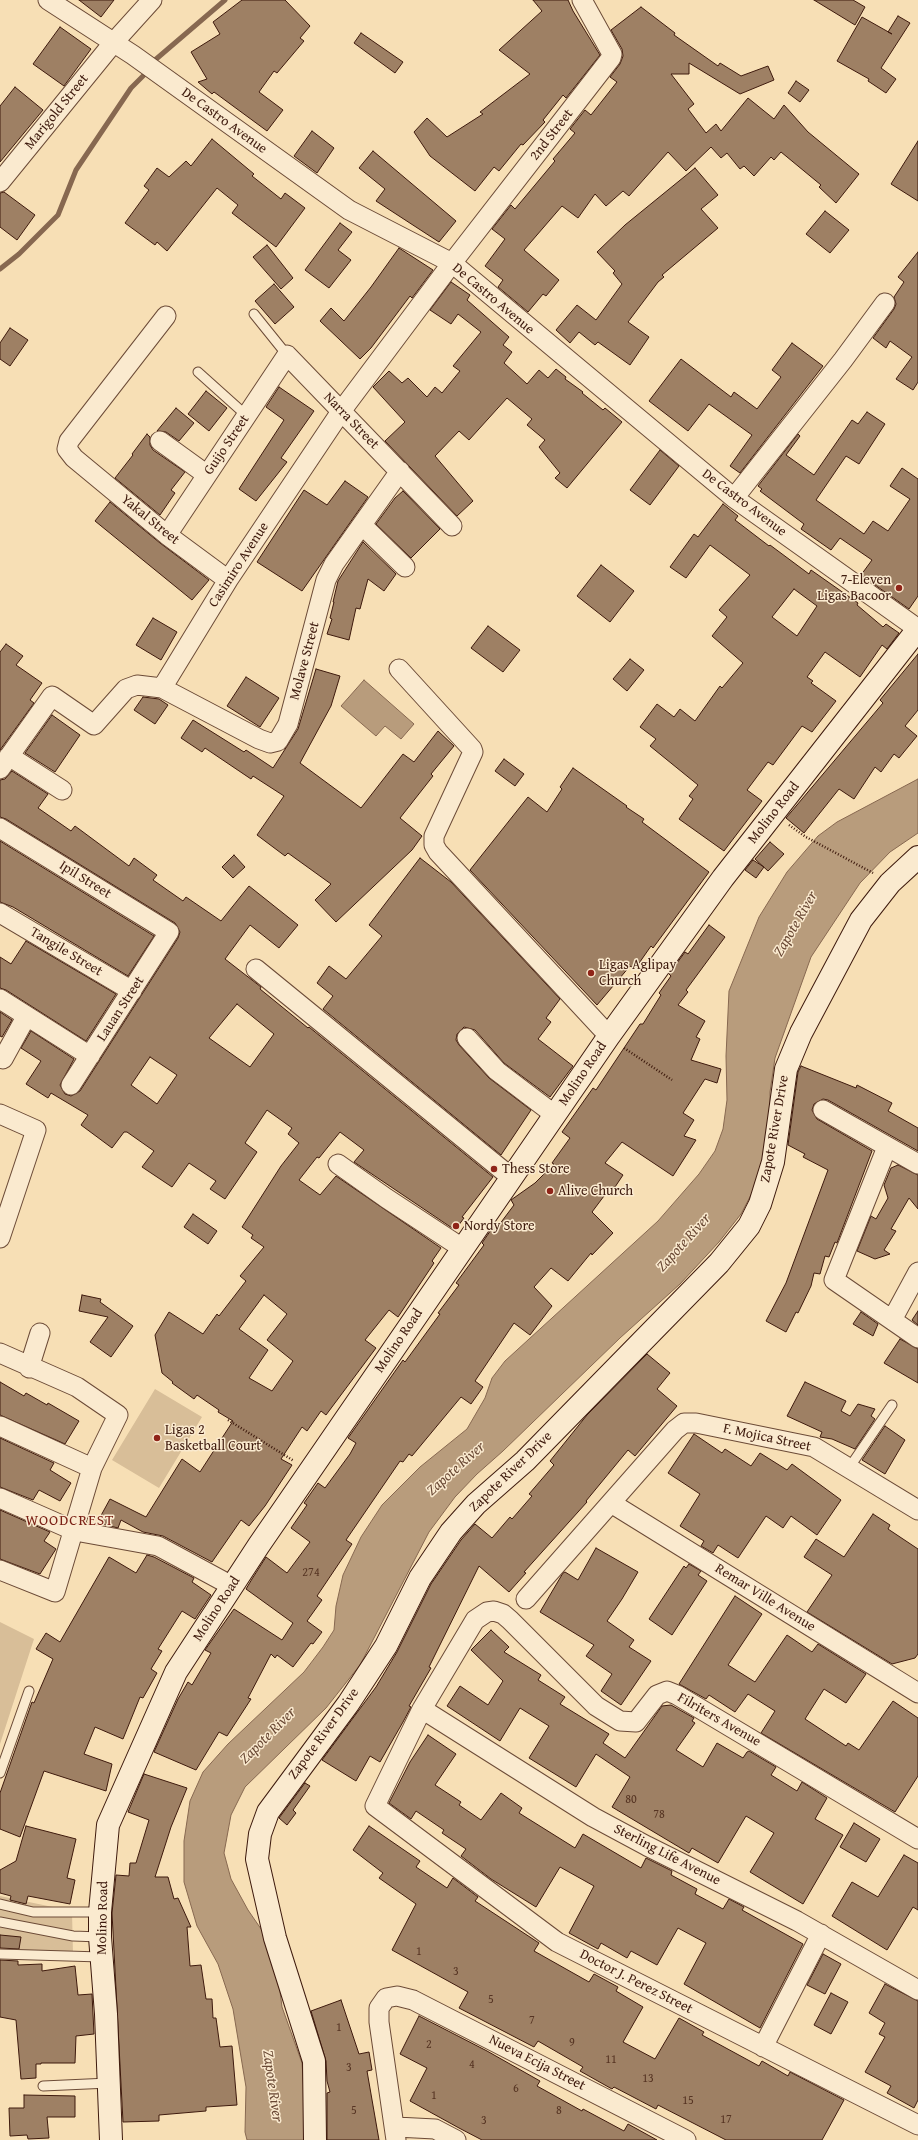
<!DOCTYPE html>
<style>
body{margin:0}
canvas{display:block;background:#f7dfb5}
</style>
<canvas width="918" height="2140"></canvas>
<script>
const context = document.querySelector('canvas').getContext('2d');
context.lineJoin = 'round';
function fill(path, color) { context.fillStyle = color; context.fill(path, 'evenodd'); }
const shape = rows => new Path2D(rows.map(r => 'M' + r).join(''));
function trace(path, color, width, dash) { context.strokeStyle = color; context.lineWidth = width; context.lineCap = dash ? 'butt' : 'round'; context.setLineDash(dash || []); context.stroke(path); }
function drawText(font, color, halo, rows, align = 'center') {
  context.font = font + ' "Gentium Book Plus",serif'; context.lineWidth = 3; context.setLineDash([]); context.textBaseline = 'middle'; context.strokeStyle = halo; context.fillStyle = color; for (const [text, x, y, turn = 0] of rows) {
    context.save(); context.translate(x, y); context.rotate((+turn || 0) * Math.PI / 180); context.textAlign = isNaN(turn) ? turn : align; if (halo) context.strokeText(text, 0, 0); context.fillText(text, 0, 0); context.restore();
  }
}
const green = shape([
 [155,1389,202,1417,159,1488,112,1460],
 [0,1622,34,1639,0,1744],
 [0,1896,72,1911,73,1955,0,1950]
]);
const water = shape([
 [364,680,414,724,401,739,385,726,376,736,341,706,364,680],
 [918,779,918,833,890,852,860,883,811,957,775,1058,770,1092,770,1118,763,1165,753,1191,741,1214,719,1242,680,1284,620,1338,503,1451,477,1474,455,1497,429,1532,360,1665,326,1708,245,1787,231,1815,224,1853,231,1879,248,1910,270,1942,278,1976,282,2007,302,2063,307,2138,307,2140,247,2140,245,2132,246,2087,233,2009,218,1964,197,1926,184,1882,184,1841,190,1801,203,1772,228,1744,304,1672,323,1647,334,1630,336,1606,343,1575,361,1537,382,1505,420,1467,467,1429,485,1398,492,1378,505,1361,658,1221,699,1174,715,1151,723,1129,727,1100,726,1056,729,991,759,917,787,872,818,836,837,822,918,779]
]);
const stream = shape([
 [155,60,225,0],
 [0,269,19,254,58,215,76,170,131,88,143,76]
]);
const building = shape([
 [79,0,114,0,101,17,79,0],
 [242,0,285,0,310,26,300,38,304,41,277,73,274,71,259,92,283,110,267,131,214,92,212,94,198,82,207,79,191,52,220,34,213,22,242,0],
 [533,0,568,0,573,11,600,55,566,98,563,95,543,120,545,122,523,145,521,144,499,171,494,167,475,191,430,156,414,132,427,118,447,137,483,114,480,112,530,74,499,50,542,11,533,0],
 [814,0,853,0,865,7,855,25,814,0],
 [641,7,675,33,674,35,718,66,720,63,741,76,768,66,774,80,740,94,689,63,689,74,671,74,694,104,688,109,706,133,716,124,721,131,748,98,774,119,784,105,808,132,859,174,836,203,819,187,821,185,781,152,774,160,771,157,754,176,744,166,740,169,727,153,721,158,711,147,686,171,668,152,629,196,623,191,606,206,595,194,578,218,562,206,524,250,559,280,546,296,543,294,528,312,498,287,503,280,485,266,505,239,492,229,511,205,515,209,555,161,553,159,575,133,570,129,585,110,591,115,617,82,610,77,620,64,623,56,622,49,611,30,641,7],
 [898,16,910,23,881,68,896,79,886,93,868,81,869,79,837,61,862,17,892,34,888,32,898,16],
 [60,27,91,49,64,86,33,64,60,27],
 [361,33,403,62,395,73,354,43,361,33],
 [796,81,809,90,800,102,788,93,796,81],
 [15,87,43,110,0,162,0,106,15,87],
 [312,131,334,148,317,173,294,156,312,131],
 [212,139,254,174,252,176,281,199,285,193,305,208,276,247,232,213,238,205,217,188,167,251,157,242,155,245,125,223,149,190,144,186,157,168,169,177,186,161,191,166,212,139],
 [918,141,918,201,891,184,918,141],
 [373,151,456,221,439,242,376,201,385,189,359,168,373,151],
 [695,168,718,195,701,209,718,228,662,275,664,277,658,282,628,322,649,337,630,365,598,342,595,345,579,332,570,343,556,330,577,305,596,320,622,284,613,273,615,271,597,252,625,225,695,168],
 [4,192,35,215,17,240,0,227,0,193,4,192],
 [825,211,849,230,830,253,806,234,825,211],
 [340,223,352,232,338,250,351,260,329,288,305,270,340,223],
 [267,245,293,278,281,289,253,257,267,245],
 [399,248,433,270,412,298,410,296,371,348,360,359,320,321,331,308,344,321,371,287,399,248],
 [918,252,918,382,913,390,896,379,912,357,890,341,886,348,873,338,894,309,896,304,894,297,904,282,898,277,918,252],
 [451,282,470,295,467,300,509,337,503,345,512,352,504,363,527,384,539,370,548,378,556,369,566,377,565,379,583,392,582,393,603,410,605,408,622,422,567,488,555,478,560,473,539,447,545,440,527,425,532,419,507,398,469,440,459,431,435,456,473,501,457,516,385,441,405,422,373,387,389,371,402,383,408,378,427,397,435,387,442,393,460,371,453,366,481,332,458,314,451,324,430,310,451,282],
 [274,284,294,307,275,324,255,301,274,284],
 [10,328,28,340,10,366,0,359,0,343,10,328],
 [792,343,823,366,740,473,730,466,752,435,709,404,688,431,649,401,681,359,731,397,734,392,757,409,781,377,772,370,792,343],
 [279,387,314,411,281,458,287,462,256,501,239,489,284,420,266,407,279,387],
 [206,391,227,408,209,431,188,414,206,391],
 [176,408,194,423,179,441,166,432,157,431,176,408],
 [867,412,885,424,859,464,846,456,816,500,864,534,873,521,888,531,910,499,890,486,902,468,918,479,918,596,909,609,861,575,872,560,840,538,831,550,801,529,804,524,760,491,762,489,758,486,798,434,800,436,786,455,814,475,852,420,858,424,867,412],
 [147,434,150,437,150,445,153,450,185,472,171,490,175,493,160,515,115,478,133,455,132,454,147,434],
 [660,450,679,466,650,505,630,490,660,450],
 [345,481,368,497,302,591,257,562,304,490,327,505,345,481],
 [403,491,440,529,411,558,376,524,395,498,403,491],
 [110,502,160,543,209,580,192,600,95,521,110,502],
 [723,504,738,516,735,520,769,546,770,545,809,574,811,570,858,603,857,605,883,627,886,624,899,633,887,649,882,645,860,677,825,652,807,677,813,681,811,683,836,701,812,732,802,726,773,765,768,762,747,790,762,801,724,851,679,819,693,799,689,796,698,785,650,746,656,739,640,727,657,704,674,717,680,709,695,721,720,686,722,688,743,663,712,636,727,617,719,610,750,575,710,545,686,578,670,567,694,534,698,537,723,504],
 [794,589,817,606,797,636,772,617,794,589],
 [363,542,396,574,384,591,368,579,360,609,356,608,349,640,327,634,332,619,330,618,334,602,333,602,338,581,363,542],
 [601,565,634,591,610,622,577,596,601,565],
 [153,618,177,632,161,660,136,645,153,618],
 [488,626,520,650,503,672,471,648,488,626],
 [6,644,23,656,16,665,42,683,30,700,34,703,0,750,0,652,6,644],
 [918,654,918,710,905,726,917,736,899,758,894,754,881,772,875,767,854,799,839,789,804,833,786,818,883,703,880,700,918,654],
 [630,659,644,670,627,691,613,679,630,659],
 [316,669,340,676,331,706,300,763,361,808,403,754,414,762,438,731,454,746,431,774,433,776,400,818,422,836,412,850,336,922,315,900,331,884,288,853,285,856,257,835,284,796,253,776,251,779,205,748,202,752,181,738,193,720,244,752,246,750,273,768,298,729,316,669],
 [246,677,279,698,260,727,227,706,246,677],
 [143,697,159,699,168,705,155,724,134,710,143,697],
 [52,715,80,735,55,772,25,753,52,715],
 [504,759,524,774,515,786,495,771,504,759],
 [573,768,627,806,626,807,644,819,642,822,709,872,653,948,651,946,635,969,630,966,597,1005,470,870,528,797,547,812,562,789,560,787,573,768],
 [12,771,48,794,38,808,71,831,75,826,129,866,134,858,157,875,153,880,183,901,186,897,221,921,249,886,298,925,279,948,250,925,225,959,261,987,260,989,308,1028,309,1027,493,1177,462,1217,464,1218,455,1230,354,1162,364,1150,340,1132,319,1158,317,1157,299,1180,320,1195,336,1176,441,1248,432,1261,434,1263,398,1317,389,1310,365,1340,376,1348,326,1415,321,1411,307,1431,302,1427,281,1459,292,1465,265,1506,249,1526,241,1520,212,1562,163,1536,143,1532,121,1520,118,1528,106,1525,98,1521,110,1499,146,1517,182,1459,200,1472,233,1421,218,1412,219,1410,197,1395,194,1399,172,1383,173,1382,162,1373,155,1335,169,1312,203,1334,217,1314,219,1316,246,1281,240,1276,264,1247,251,1238,253,1235,242,1227,281,1166,299,1143,288,1134,292,1128,267,1110,245,1143,257,1152,225,1199,210,1189,216,1181,189,1163,172,1187,142,1167,154,1151,127,1132,124,1132,112,1148,81,1125,88,1115,51,1093,48,1098,26,1084,41,1061,21,1048,31,1031,74,1059,60,1085,65,1094,71,1096,80,1091,178,938,180,932,175,923,6,819,0,817,0,780,5,779,12,771],
 [237,1004,274,1034,250,1067,209,1038,237,1004],
 [150,1057,177,1075,157,1104,131,1085,150,1057],
 [264,1295,287,1314,267,1340,293,1361,272,1391,249,1378,268,1350,239,1329,264,1295],
 [0,841,154,936,128,976,13,907,0,902,0,841],
 [770,842,784,854,768,871,755,859,770,842],
 [234,855,245,867,233,878,222,867,234,855],
 [420,858,451,882,560,999,546,1018,551,1022,538,1039,573,1066,550,1097,504,1063,475,1030,464,1027,457,1034,456,1040,459,1045,489,1078,531,1110,501,1155,323,1009,333,996,317,983,329,966,346,979,382,936,369,925,420,858],
 [753,860,764,867,756,878,745,870,753,860],
 [709,925,725,937,686,990,688,992,678,1005,705,1021,696,1037,700,1039,691,1060,721,1069,717,1083,705,1079,683,1113,694,1120,684,1136,696,1140,673,1176,622,1142,605,1163,623,1175,613,1190,610,1188,592,1212,613,1233,592,1255,591,1253,568,1281,551,1268,534,1287,552,1306,530,1335,514,1323,475,1381,483,1387,471,1404,461,1397,412,1456,409,1454,403,1462,400,1461,346,1540,352,1544,317,1596,322,1600,307,1621,322,1632,313,1644,311,1643,293,1667,277,1655,275,1658,271,1654,248,1698,251,1699,227,1736,219,1732,196,1770,154,1752,178,1699,188,1682,192,1685,211,1653,205,1650,234,1609,282,1640,293,1623,246,1589,252,1579,266,1557,287,1573,310,1542,291,1528,307,1505,304,1503,318,1483,325,1488,350,1454,356,1443,348,1438,403,1360,405,1362,440,1314,438,1313,459,1285,456,1283,484,1245,482,1243,495,1224,499,1225,514,1205,511,1200,535,1183,554,1164,552,1163,570,1138,562,1132,593,1088,596,1090,640,1024,643,1024,661,995,659,993,671,976,669,974,685,952,688,954,709,925],
 [26,941,116,994,86,1041,6,990,0,988,0,957,11,964,26,941],
 [0,1012,12,1020,2,1037,0,1036,0,1012],
 [801,1066,856,1088,857,1085,892,1103,888,1111,918,1128,918,1151,828,1100,823,1099,814,1104,812,1110,817,1119,872,1151,837,1243,835,1242,829,1257,825,1256,820,1274,814,1273,811,1286,798,1313,796,1312,786,1332,766,1321,786,1283,828,1170,803,1157,805,1154,788,1145,798,1072,801,1066],
 [898,1165,918,1175,918,1209,909,1198,891,1229,896,1231,884,1250,890,1254,875,1259,857,1251,871,1216,876,1219,888,1198,884,1185,891,1168,898,1165],
 [193,1214,217,1231,208,1244,184,1227,193,1214],
 [82,1295,101,1299,100,1302,133,1326,111,1357,90,1342,108,1317,79,1311,82,1295],
 [918,1311,918,1325,912,1320,918,1311],
 [861,1312,878,1324,873,1336,853,1324,861,1312],
 [900,1339,918,1349,918,1383,884,1363,900,1339],
 [647,1354,670,1373,657,1389,677,1406,635,1456,628,1450,586,1501,587,1502,524,1572,526,1573,509,1592,479,1566,429,1667,431,1668,409,1706,411,1707,403,1722,380,1762,370,1756,356,1781,322,1760,376,1687,397,1652,431,1584,461,1540,475,1524,492,1538,510,1517,512,1519,532,1496,529,1494,554,1465,550,1461,587,1415,647,1354],
 [0,1382,24,1396,26,1393,47,1405,48,1403,79,1421,65,1444,0,1415,0,1382],
 [805,1382,846,1401,841,1411,850,1416,858,1404,875,1409,871,1416,875,1419,855,1449,832,1439,820,1437,822,1432,787,1416,805,1382],
 [885,1426,905,1440,885,1474,862,1460,885,1426],
 [694,1434,722,1453,725,1449,751,1466,760,1453,787,1470,792,1464,841,1500,817,1535,791,1516,783,1528,766,1516,738,1558,718,1545,713,1553,701,1546,704,1541,680,1526,700,1494,668,1473,694,1434],
 [0,1438,54,1463,50,1470,71,1483,60,1501,39,1490,33,1500,0,1487,0,1438],
 [0,1510,50,1532,44,1541,56,1549,40,1574,0,1559,0,1510],
 [873,1514,890,1525,888,1529,918,1549,918,1654,915,1658,892,1664,807,1612,832,1575,804,1557,816,1539,844,1557,873,1514],
 [596,1548,638,1572,622,1599,607,1621,634,1640,629,1647,651,1661,621,1705,601,1691,612,1674,586,1656,594,1645,540,1612,563,1573,565,1572,578,1580,596,1548],
 [147,1555,154,1557,194,1578,192,1582,211,1595,195,1619,182,1611,158,1649,162,1651,151,1669,157,1673,143,1698,140,1697,123,1739,95,1727,84,1754,112,1764,106,1791,44,1771,20,1837,0,1829,0,1793,32,1702,34,1703,53,1659,36,1649,46,1633,60,1642,109,1557,136,1573,147,1555],
 [689,1564,701,1571,698,1575,707,1581,672,1635,649,1619,684,1566,686,1568,689,1564],
 [735,1596,762,1614,728,1665,755,1682,787,1635,812,1652,818,1644,866,1674,846,1703,824,1689,805,1719,846,1746,848,1743,859,1750,893,1701,918,1718,918,1776,895,1812,761,1733,775,1711,748,1694,735,1712,709,1695,706,1699,679,1684,735,1596],
 [491,1630,509,1647,504,1652,541,1675,538,1680,565,1697,560,1704,609,1734,603,1743,625,1758,662,1706,671,1705,694,1718,692,1721,695,1723,676,1750,703,1767,717,1743,743,1758,747,1752,749,1751,776,1767,771,1775,797,1791,802,1782,827,1798,815,1819,843,1835,803,1904,750,1872,774,1833,746,1816,718,1863,692,1848,689,1853,684,1850,612,1807,630,1777,596,1754,576,1787,529,1758,549,1726,520,1708,500,1741,447,1706,460,1686,488,1705,503,1681,471,1650,491,1630],
 [428,1735,456,1754,435,1785,461,1802,459,1805,481,1820,501,1793,522,1808,519,1813,575,1848,583,1834,641,1868,646,1858,672,1871,671,1875,697,1889,695,1894,723,1909,729,1899,744,1907,742,1910,803,1944,760,2028,684,1984,706,1943,678,1928,657,1965,631,1951,627,1958,601,1943,598,1949,569,1933,594,1886,560,1867,536,1907,491,1879,461,1856,466,1849,442,1833,444,1830,416,1811,411,1819,389,1803,410,1762,428,1735],
 [144,1774,187,1788,171,1827,155,1877,168,1877,174,1899,178,1898,191,1927,187,1927,190,1966,201,1965,206,1999,212,1999,213,2018,216,2018,220,2047,232,2046,237,2105,206,2107,206,2111,159,2115,159,2121,123,2122,112,1913,116,1875,129,1876,130,1863,136,1863,149,1820,128,1812,144,1774],
 [305,1783,310,1786,293,1810,296,1813,287,1825,279,1818,305,1783],
 [854,1823,880,1839,866,1862,840,1847,854,1823],
 [26,1826,76,1839,67,1878,75,1880,70,1904,28,1896,26,1904,10,1900,11,1896,0,1893,0,1870,16,1861,26,1826],
 [369,1826,420,1861,416,1867,447,1888,453,1878,478,1897,475,1901,539,1943,534,1951,589,1982,594,1974,618,1987,616,1991,643,2007,623,2042,655,2059,679,2018,704,2032,702,2035,759,2066,762,2061,788,2076,790,2072,844,2100,822,2140,726,2140,658,2105,656,2109,614,2087,612,2089,580,2071,583,2067,538,2041,534,2047,459,2008,468,1992,392,1950,416,1904,379,1878,383,1873,353,1850,369,1826],
 [904,1855,918,1863,918,1910,913,1907,887,1950,832,1916,852,1882,878,1897,904,1855],
 [0,1935,21,1937,19,1949,0,1948,0,1935],
 [823,1954,841,1964,825,1994,807,1985,823,1954],
 [0,1960,18,1961,18,1965,42,1964,42,1971,75,1966,78,1995,92,1994,94,2034,76,2036,75,2063,41,2063,41,2064,36,2064,36,2078,21,2079,16,2020,0,2017,0,1960],
 [885,1984,918,2001,918,2100,914,2108,887,2093,891,2086,865,2072,885,2037,879,2034,885,2023,869,2013,885,1984],
 [831,1993,848,2002,831,2034,814,2025,831,1993],
 [341,2000,359,2054,369,2052,372,2070,367,2071,379,2140,327,2140,327,2093,330,2092,327,2081,326,2061,311,2011,341,2000],
 [419,2016,487,2051,540,2081,537,2086,582,2111,583,2109,624,2131,628,2124,657,2140,482,2140,459,2128,410,2101,427,2068,400,2054,419,2016],
 [24,2095,75,2096,75,2117,47,2117,49,2138,28,2139,27,2135,10,2136,9,2108,24,2108,24,2095]
]);
const path = shape([
 [789,825,806,837,873,873],
 [624,1048,672,1080],
 [228,1420,294,1461]
]);
const service = shape([
 [254,314,287,355],
 [198,372,247,416],
 [849,1468,892,1405],
 [0,1773,29,1691],
 [0,1904,33,1912,100,1912],
 [0,1922,73,1936,100,1937],
 [0,1954,101,1957],
 [43,2086,109,2083]
]);
const minor = shape([
 [48,0,133,55,349,210,452,263,734,498,918,629],
 [0,182,114,42,152,0],
 [166,316,69,441,67,449,74,458,167,535,228,580],
 [160,441,207,475],
 [734,498,843,360,885,303],
 [362,525,405,567],
 [167,535,287,355,452,526],
 [399,669,472,749,473,752,434,836,434,845,438,852,609,1036],
 [162,688,228,580,342,410,452,263,611,58,612,54,582,0],
 [9,756,62,790],
 [0,769,52,696,94,725,126,689,137,685,162,688,259,739,270,743,278,741,288,724,326,580,334,564,400,471],
 [0,828,169,932,71,1085],
 [0,913,132,991],
 [256,969,512,1178],
 [0,999,90,1056],
 [467,1038,497,1071,555,1115],
 [3,1059,26,1017],
 [823,1110,918,1164],
 [0,1114,36,1130,0,1238],
 [887,1147,834,1280,918,1338],
 [338,1164,386,1198,462,1248],
 [892,1320,918,1272],
 [0,1353,77,1387,118,1415,92,1468,55,1592,0,1570],
 [29,1368,40,1333],
 [0,1426,92,1468],
 [0,1498,75,1531,158,1546,232,1586],
 [611,1503,918,1693],
 [526,1599,675,1430,684,1423,696,1423,814,1447,918,1510],
 [422,1709,593,1817,647,1846,797,1921,918,1990],
 [918,1839,677,1695,667,1691,657,1695,636,1722,620,1721,596,1706,510,1620,503,1614,494,1611,487,1612,475,1620,422,1709,375,1806,557,1942,918,2125],
 [763,2047,821,1934],
 [396,2127,435,2129,456,2140],
 [396,2140,379,2022,379,2008,386,1998,397,1996,413,2000,686,2140]
]);
const secondary = shape([
 [111,2140,106,2014,100,1937,100,1912,108,1825,176,1672,259,1545,609,1036,723,878,918,629],
 [315,2140,314,2061,275,1938,257,1859,260,1834,268,1812,348,1704,386,1646,420,1578,451,1532,476,1504,525,1461,719,1263,749,1226,760,1204,773,1162,786,1069,801,1033,861,920,890,883,918,857]
]);
const markers = [
 [899,588,4,"#8f2418"],
 [591,973,4,"#8f2418"],
 [494,1169,4,"#8f2418"],
 [550,1191,4,"#8f2418"],
 [456,1226,4,"#8f2418"],
 [157,1438,4,"#8f2418"]
];
const numberNames = [
 ["274",311,1573],
 ["80",631,1800],
 ["78",659,1815],
 ["1",419,1952],
 ["3",456,1972],
 ["5",491,2000],
 ["7",532,2021],
 ["1",339,2028],
 ["9",572,2043],
 ["2",429,2045],
 ["11",611,2060],
 ["4",472,2065],
 ["3",349,2068],
 ["13",648,2079],
 ["6",516,2089],
 ["1",434,2096],
 ["15",688,2101],
 ["5",354,2111],
 ["8",559,2111],
 ["17",726,2120],
 ["3",484,2121]
];
const streetNames = [
 ["Marigold Street",57,112,-51],
 ["De Castro Avenue",224,121,36],
 ["2nd Street",552,135,-52],
 ["De Castro Avenue",493,299,40],
 ["Narra Street",351,421,46],
 ["Guijo Street",227,445,-56],
 ["De Castro Avenue",744,503,37],
 ["Yakal Street",150,520,39],
 ["Casimiro Avenue",239,565,-57],
 ["Molave Street",305,661,-75],
 ["Molino Road",774,813,-52],
 ["Ipil Street",85,880,32],
 ["Tangile Street",66,952,31],
 ["Lauan Street",121,1009,-57],
 ["Molino Road",583,1074,-56],
 ["Zapote River Drive",775,1129,-80],
 ["Molino Road",399,1341,-56],
 ["F. Mojica Street",767,1438,12],
 ["Zapote River Drive",511,1472,-44],
 ["Remar Ville Avenue",765,1598,32],
 ["Molino Road",217,1609,-57],
 ["Filriters Avenue",719,1720,30],
 ["Zapote River Drive",324,1734,-54],
 ["Sterling Life Avenue",667,1855,27],
 ["Molino Road",103,1918,-89],
 ["Doctor J. Perez Street",636,1982,27],
 ["Nueva Ecija Street",537,2063,27]
];
const poiNames = [
 ["7-Eleven",891,580,"right"],
 ["Ligas Bacoor",891,596,"right"],
 ["Ligas Aglipay",599,965],
 ["Church",599,981],
 ["Thess Store",502,1169],
 ["Alive Church",558,1191],
 ["Nordy Store",464,1226],
 ["Ligas 2",165,1430],
 ["Basketball Court",165,1446]
];
const waterNames = [
 ["Zapote River",796,924,-60],
 ["Zapote River",684,1243,-48],
 ["Zapote River",456,1469,-42],
 ["Zapote River",268,1736,-45],
 ["Zapote River",272,2086,82]
];
const neighbourhoodNames = [
 ["WOODCREST",70,1521]
];
fill(green, '#d8be98');
fill(water, '#b89c7c');
trace(water, '#876850', 1);
trace(stream, '#876850', 5);
fill(building, '#9e8064');
trace(building, '#3e1a0d', 1);
trace(service, '#6c4b37', 11);
trace(minor, '#6c4b37', 21);
trace(secondary, '#3e1a0d', 24);
trace(path, '#3e1a0d', 2.5, [1, 2]);
trace(service, '#faeacf', 9);
trace(minor, '#faeacf', 19);
trace(secondary, '#faeacf', 22);
for (const [x, y, r, color] of markers) { const dot = new Path2D(); dot.arc(x, y, r, 0, 2 * Math.PI); context.fillStyle = color; context.fill(dot); trace(dot, '#faeacf', 1.5); }
drawText('12px', '#563423', null, numberNames);
drawText('14px', '#3e1a0d', '#faeacf', streetNames);
drawText('14px', '#3e1a0d', '#faeacf', poiNames, 'left');
drawText('italic 15px', '#694834', '#faeacf', waterNames);
context.letterSpacing = '1px';
drawText('15px', '#7a1f14', '#faeacf', neighbourhoodNames);
context.letterSpacing = '0px';
</script>
